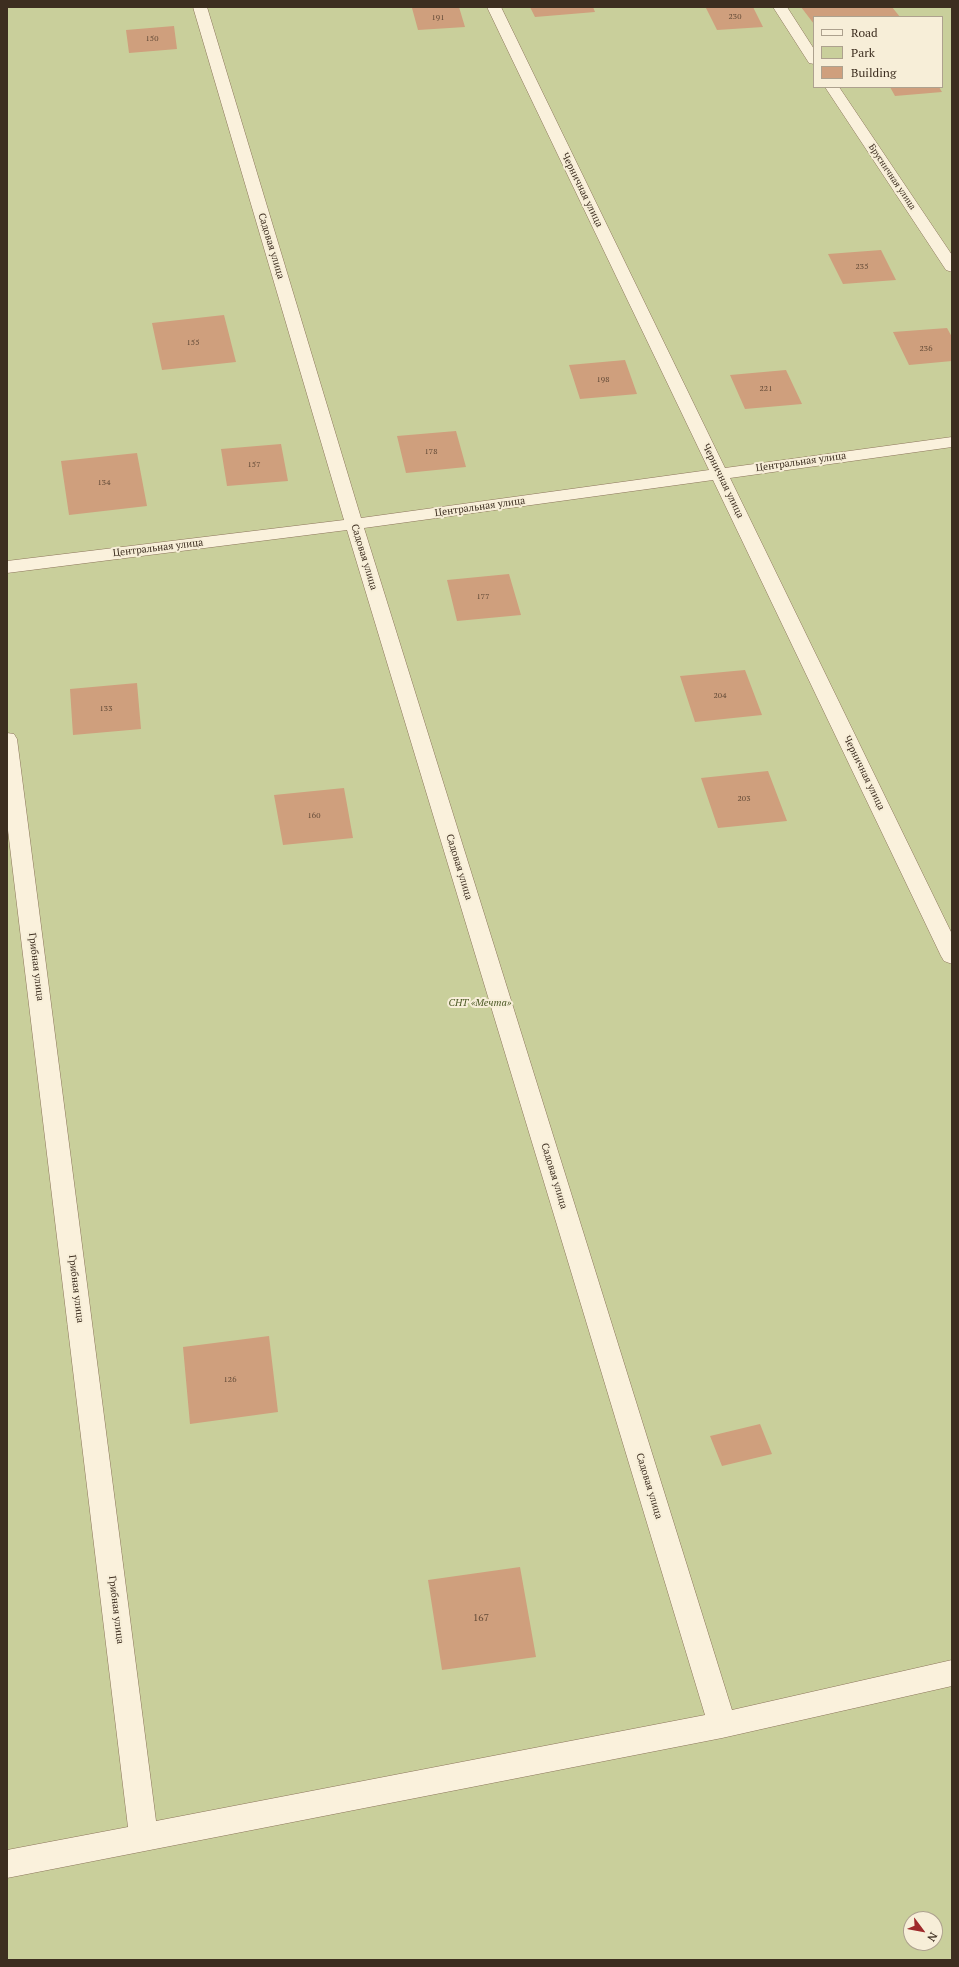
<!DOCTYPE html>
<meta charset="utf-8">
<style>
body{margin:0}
#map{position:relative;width:959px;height:1967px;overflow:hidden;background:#f0e4c8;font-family:"PT Serif",serif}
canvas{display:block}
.frame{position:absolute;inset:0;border:8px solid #3d2e20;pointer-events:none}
.legend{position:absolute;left:813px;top:16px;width:130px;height:72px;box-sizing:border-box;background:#f7eed8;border:1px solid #ada18e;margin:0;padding:5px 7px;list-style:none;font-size:12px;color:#3d2e20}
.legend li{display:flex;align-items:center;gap:8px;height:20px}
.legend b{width:20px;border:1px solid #ada18e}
.north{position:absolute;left:903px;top:1911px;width:40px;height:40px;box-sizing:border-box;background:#f7eed8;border:1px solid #ada18e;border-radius:50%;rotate:122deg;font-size:11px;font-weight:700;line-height:16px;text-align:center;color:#3d2e20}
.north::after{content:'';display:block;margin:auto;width:14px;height:18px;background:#9e2a2b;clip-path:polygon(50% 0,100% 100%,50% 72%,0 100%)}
</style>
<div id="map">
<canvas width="959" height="1967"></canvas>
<div class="frame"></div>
<ul class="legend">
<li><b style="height:5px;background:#faf1dc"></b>Road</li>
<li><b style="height:11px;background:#c9cf9b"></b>Park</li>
<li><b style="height:11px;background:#cf9f7d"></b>Building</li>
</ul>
<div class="north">N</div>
</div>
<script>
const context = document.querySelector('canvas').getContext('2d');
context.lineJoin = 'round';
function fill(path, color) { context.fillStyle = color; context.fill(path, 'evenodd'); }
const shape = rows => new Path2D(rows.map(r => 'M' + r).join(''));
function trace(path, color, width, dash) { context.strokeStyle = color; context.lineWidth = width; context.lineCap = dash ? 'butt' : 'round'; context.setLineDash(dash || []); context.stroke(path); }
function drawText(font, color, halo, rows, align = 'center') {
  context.font = font + ' "PT Serif",serif'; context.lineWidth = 4; context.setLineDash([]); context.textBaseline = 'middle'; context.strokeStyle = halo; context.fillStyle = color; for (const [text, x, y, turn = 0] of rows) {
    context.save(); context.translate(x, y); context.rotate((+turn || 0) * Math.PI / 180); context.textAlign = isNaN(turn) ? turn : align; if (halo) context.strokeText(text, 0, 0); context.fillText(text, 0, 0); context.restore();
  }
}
const green = shape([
 [7,7,952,7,952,1960,7,1960],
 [814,17,942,17,942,87,814,87],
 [911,1919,935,1919,935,1943,911,1943]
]);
const building = shape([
 [426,7,459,7,465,27,418,30,412,8],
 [530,7,593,7,595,12,535,17],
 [753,7,763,27,717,30,706,8],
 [801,7,892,7,900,17,814,17,814,24],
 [174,26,177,49,129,53,126,30],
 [890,87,939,87,942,92,895,96],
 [881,250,896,280,843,284,828,254],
 [224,315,236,362,162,370,152,323],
 [947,328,952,337,952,361,909,365,893,332],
 [625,360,637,394,580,399,569,365],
 [786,370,802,404,745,409,730,375],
 [456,431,466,467,406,473,397,436],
 [281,444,288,481,227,486,221,449],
 [137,453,147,506,69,515,61,461],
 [509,574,521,615,457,621,447,580],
 [745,670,762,715,695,722,680,676],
 [137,683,141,729,73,735,70,689],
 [768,771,787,821,718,828,701,778],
 [344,788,353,838,283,845,274,795],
 [269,1336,278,1412,190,1424,183,1347],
 [760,1424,772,1454,722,1466,710,1436],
 [520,1567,536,1657,442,1670,428,1580]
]);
const minor = shape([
 [193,7,207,7,361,518,709,470,487,7,501,7,725,468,952,437,952,447,730,478,952,934,952,964,944,961,941,956,713,480,364,528,732,1710,952,1660,952,1686,722,1738,7,1878,7,1850,128,1827,7,822,7,733,14,734,17,739,156,1821,705,1715,347,530,7,573,7,561,344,520,193,7],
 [773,7,787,7,814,49,814,64,809,63,773,7],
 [825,87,839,87,952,255,952,272,946,270,944,267,825,87]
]);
const numberNames = [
 ["230",735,17],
 ["191",438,18],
 ["150",152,39],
 ["235",862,267],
 ["155",193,343],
 ["236",926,349],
 ["198",603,380],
 ["221",766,389],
 ["178",431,452],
 ["157",254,465],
 ["134",104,483],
 ["177",483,597],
 ["204",720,696],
 ["133",106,709],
 ["203",744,799],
 ["160",314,816],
 ["126",230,1380]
];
const farStreetnames = [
 ["Брусничная улица",892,177,56]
];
const streetNames = [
 ["Черничная улица",582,190,64],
 ["Садовая улица",271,246,73],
 ["Центральная улица",801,462,-8],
 ["Черничная улица",723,481,64],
 ["Центральная улица",480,507,-8],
 ["Центральная улица",158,548,-7],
 ["Садовая улица",364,557,73],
 ["Черничная улица",864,773,64],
 ["Садовая улица",459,867,73],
 ["Грибная улица",36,967,83],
 ["Садовая улица",554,1176,73],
 ["Грибная улица",76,1289,83],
 ["Садовая улица",649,1486,73],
 ["Грибная улица",116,1610,83]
];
const parkNames = [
 ["СНТ «Мечта»",480,1003]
];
const nearNumbernames = [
 ["167",481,1618]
];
fill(green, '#c9cf9b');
fill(building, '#cf9f7d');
trace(minor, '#8d765c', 1);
fill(minor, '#faf1dc');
drawText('8px', '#624a37', null, numberNames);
drawText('9px', '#3d2e20', '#f7eed8', farStreetnames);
drawText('10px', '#3d2e20', '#f7eed8', streetNames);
drawText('italic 10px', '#4d5a26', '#f7eed8', parkNames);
drawText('10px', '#624a37', null, nearNumbernames);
</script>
